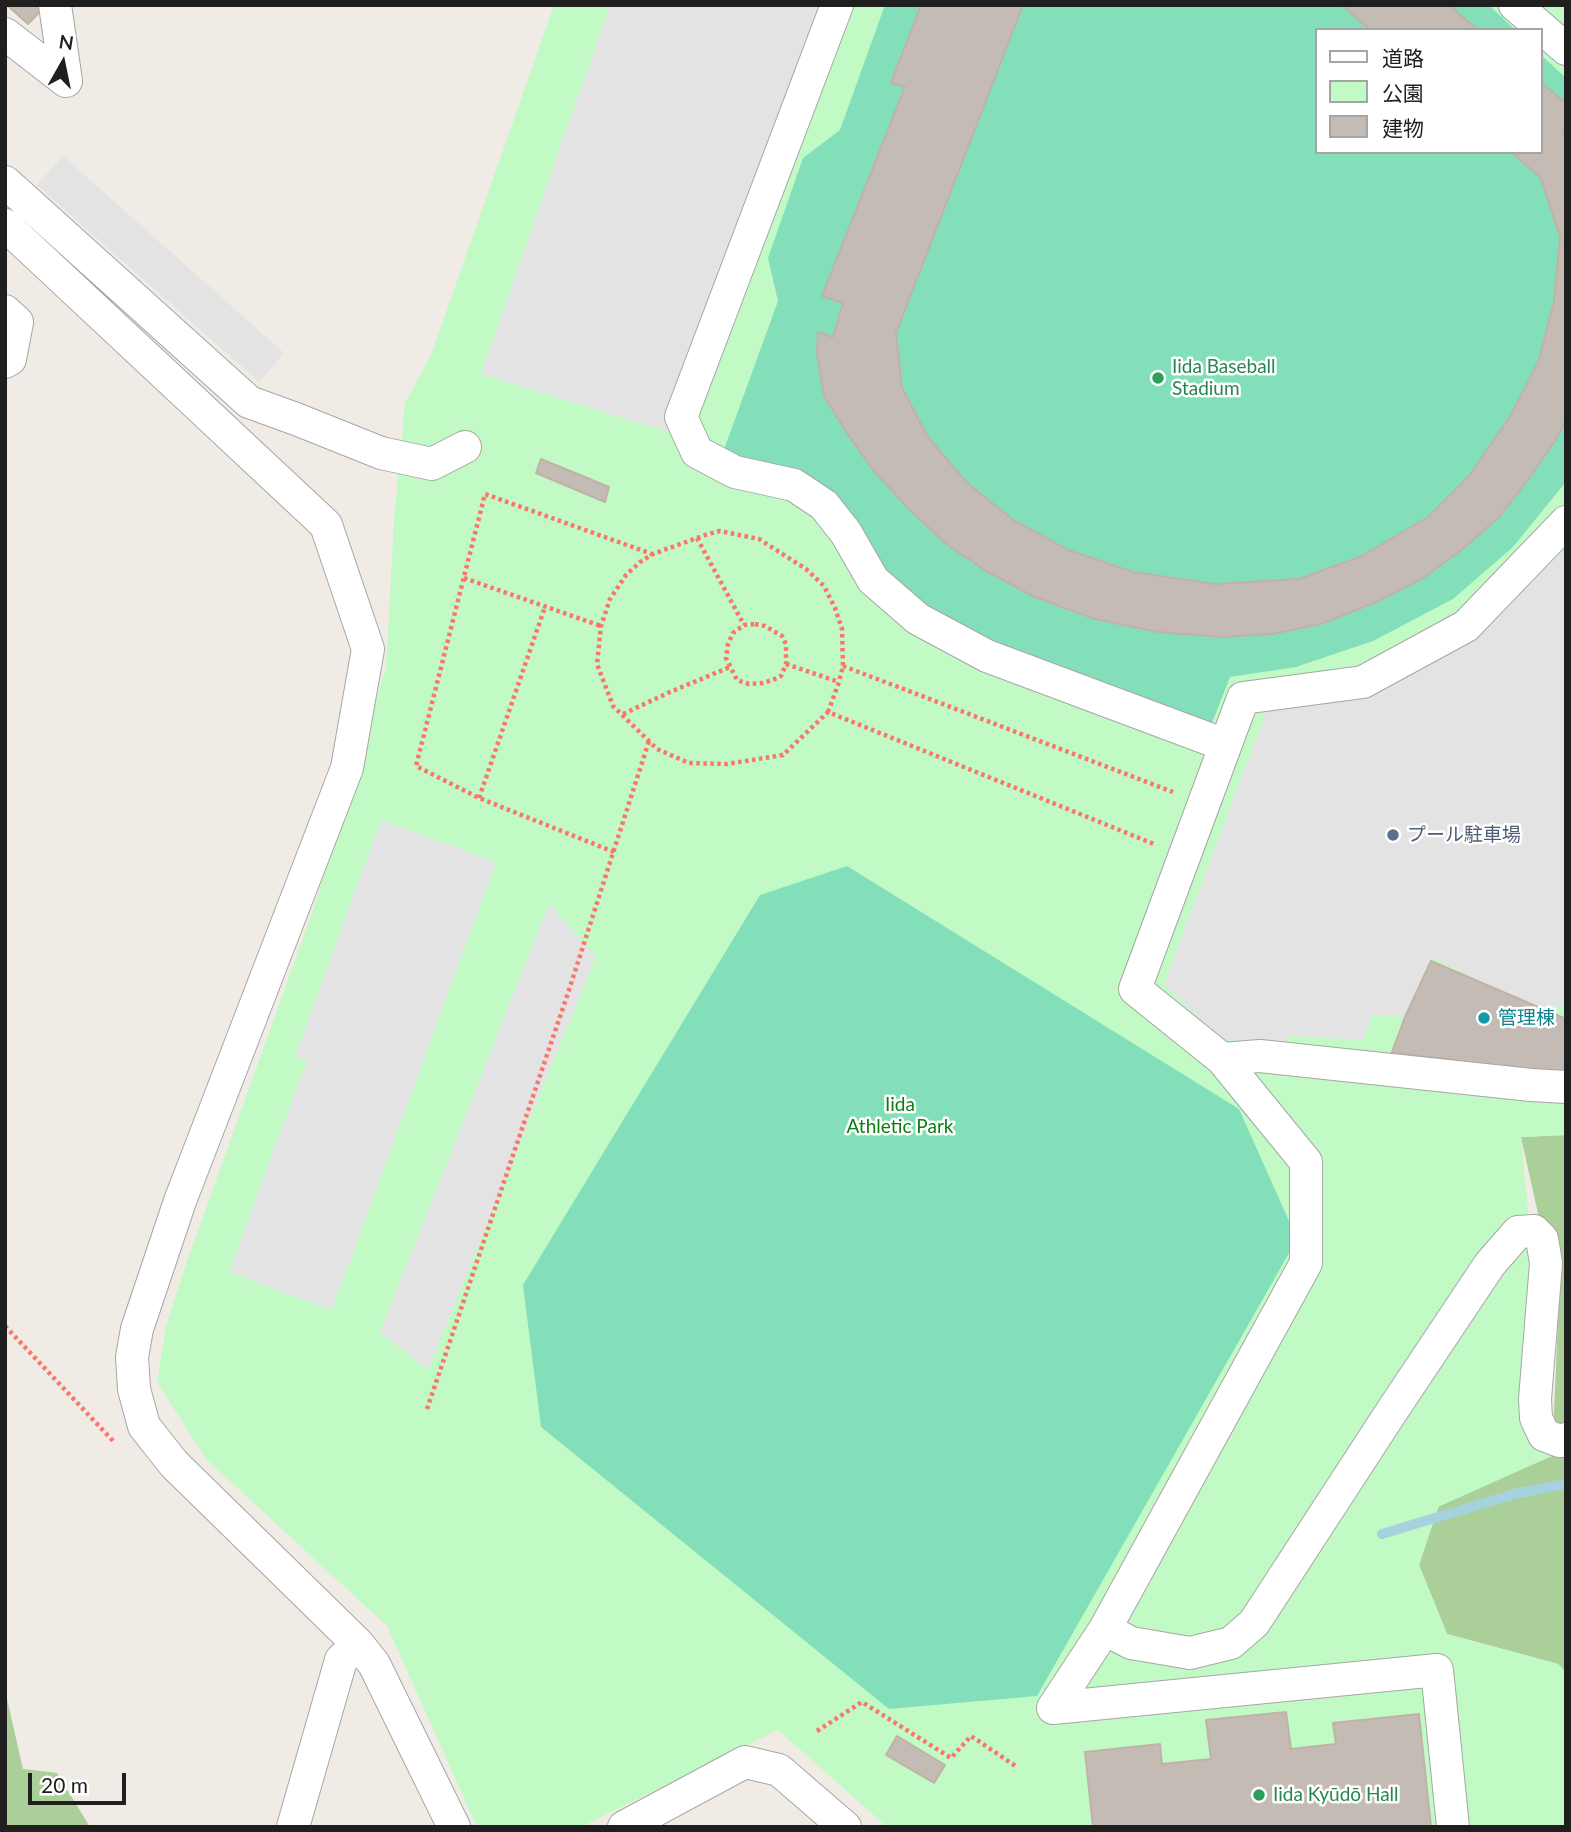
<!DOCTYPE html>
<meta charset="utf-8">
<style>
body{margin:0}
#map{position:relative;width:1571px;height:1832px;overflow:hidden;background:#f0ece5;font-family:Lato,"Noto Sans JP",sans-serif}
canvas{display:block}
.frame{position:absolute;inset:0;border:7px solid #1f1f1f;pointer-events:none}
.legend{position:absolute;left:1315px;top:28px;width:228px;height:126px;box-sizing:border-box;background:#fff;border:2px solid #a5a5a5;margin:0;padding:9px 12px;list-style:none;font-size:21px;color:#1f1f1f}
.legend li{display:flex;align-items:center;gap:14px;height:35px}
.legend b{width:35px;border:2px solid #a5a5a5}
.north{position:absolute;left:28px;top:28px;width:70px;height:70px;-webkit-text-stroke:5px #fff;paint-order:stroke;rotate:9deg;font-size:19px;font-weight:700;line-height:28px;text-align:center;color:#1f1f1f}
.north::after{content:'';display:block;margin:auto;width:24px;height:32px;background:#1f1f1f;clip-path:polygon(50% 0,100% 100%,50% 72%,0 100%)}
.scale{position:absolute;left:28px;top:1773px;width:98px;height:32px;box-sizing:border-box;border:4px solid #1f1f1f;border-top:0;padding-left:9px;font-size:21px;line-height:24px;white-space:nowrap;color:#1f1f1f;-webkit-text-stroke:5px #fff;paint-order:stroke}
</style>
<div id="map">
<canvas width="1571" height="1832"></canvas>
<div class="frame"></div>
<ul class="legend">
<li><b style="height:9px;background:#fff"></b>道路</li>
<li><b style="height:19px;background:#c2fac5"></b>公園</li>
<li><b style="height:19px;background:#c4bbb4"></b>建物</li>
</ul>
<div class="north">N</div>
<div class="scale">20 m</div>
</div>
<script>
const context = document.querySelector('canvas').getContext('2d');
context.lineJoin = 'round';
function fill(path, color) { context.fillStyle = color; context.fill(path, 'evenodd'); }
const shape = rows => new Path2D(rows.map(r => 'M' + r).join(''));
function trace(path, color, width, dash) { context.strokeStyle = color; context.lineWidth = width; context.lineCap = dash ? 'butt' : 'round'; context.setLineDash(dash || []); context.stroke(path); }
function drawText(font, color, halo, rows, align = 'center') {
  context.font = font + ' Lato,"Noto Sans JP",sans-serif'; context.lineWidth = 5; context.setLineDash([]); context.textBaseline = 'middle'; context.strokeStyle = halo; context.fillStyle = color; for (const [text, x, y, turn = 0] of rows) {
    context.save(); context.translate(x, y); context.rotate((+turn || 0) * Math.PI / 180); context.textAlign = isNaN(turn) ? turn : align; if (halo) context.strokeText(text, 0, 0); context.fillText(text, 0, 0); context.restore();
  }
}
const forest = shape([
 [1566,1135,1566,1672,1558,1664,1447,1634,1419,1565,1441,1499,1552,1456,1559,1300,1555,1290,1521,1137],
 [5,1690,23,1769,57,1773,90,1827,5,1827]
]);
const park = shape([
 [554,5,1560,5,1566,10,1566,1135,1521,1137,1552,1456,1438,1507,1419,1565,1447,1634,1558,1664,1566,1672,1566,1827,887,1827,778,1730,581,1827,477,1827,387,1626,206,1459,157,1382,166,1326,186,1264,313,910,386,668,394,519,405,403,431,355],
 [1317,30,1541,30,1541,152,1317,152]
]);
const pitch = shape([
 [885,5,1489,5,1515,30,1317,30,1317,152,1541,152,1541,55,1566,78,1565,483,1513,547,1453,599,1373,641,1296,667,1230,677,1210,728,991,647,927,610,877,572,853,521,722,455,778,301,768,258,803,158,840,130],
 [847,866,1239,1109,1297,1239,1037,1696,889,1709,541,1427,523,1285,760,895]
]);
const parking = shape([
 [610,5,829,5,688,438,481,374],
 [63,156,284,353,259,382,37,185],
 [1566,549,1566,1000,1551,1015,1431,957,1405,1017,1372,1015,1363,1040,1290,1036,1284,1044,1220,1039,1164,984,1266,712,1379,686,1474,634],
 [381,820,496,862,332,1310,229,1272,307,1060,295,1056],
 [549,904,596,956,428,1370,380,1332]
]);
const stream = shape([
 [1382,1534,1514,1494,1566,1484]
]);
const building = shape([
 [7,5,46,5,28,24,7,5],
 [921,5,1023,5,896,333,902,388,928,437,966,482,1012,519,1068,550,1133,572,1215,584,1299,579,1362,556,1428,517,1469,476,1511,415,1539,360,1554,301,1560,237,1541,178,1511,152,1541,152,1541,83,1566,103,1566,127,1561,133,1566,137,1566,420,1555,441,1527,481,1499,517,1464,548,1423,578,1376,602,1324,623,1273,634,1221,637,1158,632,1095,619,1035,597,986,571,945,543,907,507,873,470,847,433,824,396,817,353,818,332,833,337,843,303,822,296,905,87,891,83,921,5],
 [1342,5,1449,5,1478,30,1370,30,1342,5],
 [541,459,609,487,605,502,536,473,541,459],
 [1431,961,1566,1019,1566,1074,1526,1070,1392,1052,1405,1017,1431,961],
 [1286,1712,1291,1749,1336,1744,1333,1723,1419,1714,1431,1827,1093,1827,1085,1752,1160,1744,1162,1764,1211,1759,1206,1720,1286,1712],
 [897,1736,945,1765,934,1783,886,1755,897,1736]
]);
const path = shape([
 [697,538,744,625],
 [464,578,601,626],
 [755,624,765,626,782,636,786,644,786,664,781,676,775,679,763,683,749,684,737,680,726,658,728,644,733,633,744,625,755,624],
 [786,664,839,682],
 [843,666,1173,792],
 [828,712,839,682,843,666,842,629,835,608,824,586,806,569,759,539,720,531,708,534,653,554,640,562,626,575,610,599,601,626,597,664,613,706,657,749,689,763,727,764,783,755,828,712,1154,844],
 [623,714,670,692,730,667],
 [479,798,545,607],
 [614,852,479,798,416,766,485,494,652,554],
 [5,1326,115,1443],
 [427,1409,569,990,649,741],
 [817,1731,862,1702,951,1758,971,1736,1017,1767]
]);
const minor = shape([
 [837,5,681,417,697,452,735,472,794,485,824,505,846,533,873,580,918,619,987,656,1225,745],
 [1515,5,1566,49],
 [5,34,66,81,55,5],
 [5,182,249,402,296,419,381,453,432,464,465,447],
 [5,225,326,525,368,649,347,768,180,1201,137,1329,132,1357,134,1389,144,1426,174,1464,358,1644,374,1664,454,1827],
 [5,311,17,322,10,359,5,362],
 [1222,1059,1260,1056,1531,1085,1566,1087],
 [1105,1629,1131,1643,1190,1653,1231,1643,1254,1623,1390,1414,1490,1264,1518,1232,1534,1231,1542,1239,1546,1263,1535,1399,1536,1418,1544,1435,1560,1441,1566,1439],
 [1053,1708,1105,1629,1306,1263,1306,1162,1222,1059,1135,989,1243,698,1363,682,1466,626,1566,522],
 [1053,1708,1437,1670,1453,1827],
 [293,1827,341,1660,358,1644],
 [624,1827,745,1762,779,1770,845,1827]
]);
const markers = [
 [1158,378,7,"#2e9e5b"],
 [1393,835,7,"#5c6f8a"],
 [1484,1018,7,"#0f9aa8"],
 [1259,1795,7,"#2e9e5b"]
];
const leisureNames = [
 ["Iida Baseball",1172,367],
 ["Stadium",1172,389],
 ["Iida Kyūdō Hall",1273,1795]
];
const serviceNames = [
 ["プール駐車場",1407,835]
];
const cultureNames = [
 ["管理棟",1498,1018]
];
const parkNames = [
 ["Iida",900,1105],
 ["Athletic Park",900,1127]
];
fill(forest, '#abcf99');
fill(park, '#c2fac5');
fill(pitch, '#83dfb9');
fill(parking, '#e3e3e3');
trace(stream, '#a5d2dd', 10);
fill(building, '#c4bbb4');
trace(building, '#c1b2a7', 2);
trace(minor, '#a6a6a6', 34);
trace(path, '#fa766b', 4.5, [3.5, 3.5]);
trace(minor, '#fff', 32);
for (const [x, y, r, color] of markers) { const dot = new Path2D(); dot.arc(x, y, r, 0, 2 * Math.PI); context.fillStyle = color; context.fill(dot); trace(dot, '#fff', 2.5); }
drawText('19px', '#27864d', '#fff', leisureNames, 'left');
drawText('19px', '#4e5e75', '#fff', serviceNames, 'left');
drawText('19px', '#0d838f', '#fff', cultureNames, 'left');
drawText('19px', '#0b7e12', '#fff', parkNames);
</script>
